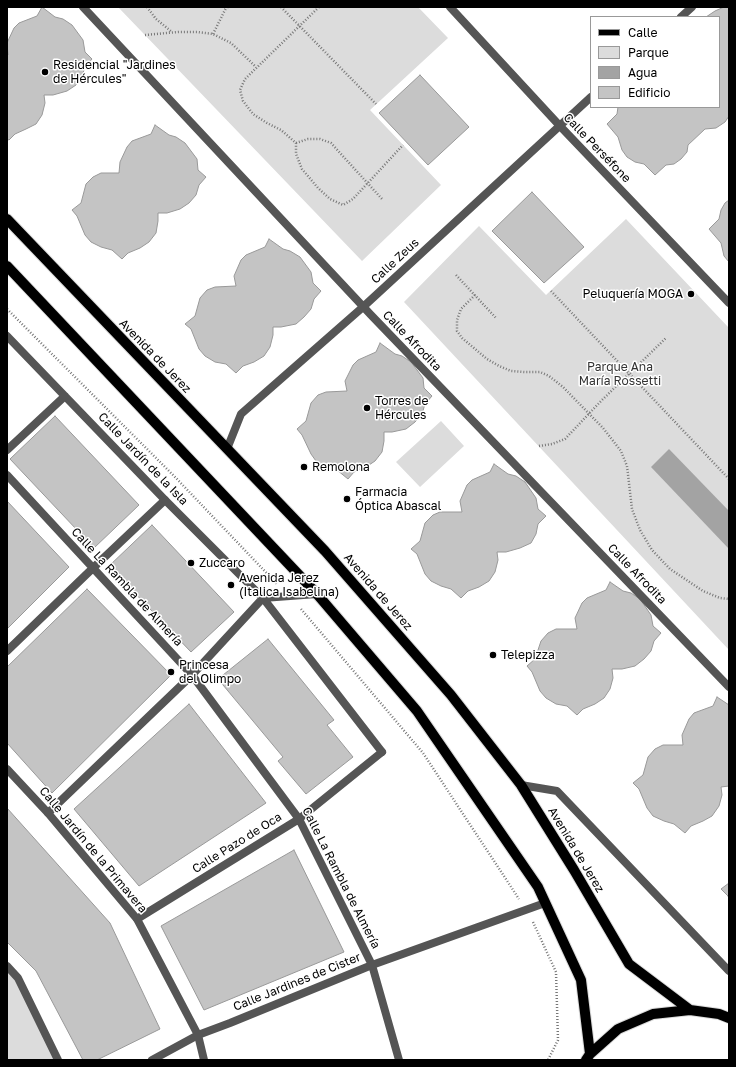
<!DOCTYPE html>
<meta charset="utf-8">
<style>
body{margin:0}
#map{position:relative;width:736px;height:1067px;overflow:hidden;background:#fff;font-family:"Golos Text",sans-serif}
canvas{display:block}
.frame{position:absolute;inset:0;border:8px solid #000;pointer-events:none}
.legend{position:absolute;left:590px;top:16px;width:130px;height:92px;box-sizing:border-box;background:#fff;border:1px solid #999;margin:0;padding:5px 7px;list-style:none;font-size:12px;color:#000}
.legend li{display:flex;align-items:center;gap:8px;height:20px}
.legend b{width:20px;border:1px solid #999}
</style>
<div id="map">
<canvas width="736" height="1067"></canvas>
<div class="frame"></div>
<ul class="legend">
<li><b style="height:5px;background:#000"></b>Calle</li>
<li><b style="height:11px;background:#dcdcdc"></b>Parque</li>
<li><b style="height:11px;background:#a3a3a3"></b>Agua</li>
<li><b style="height:11px;background:#c4c4c4"></b>Edificio</li>
</ul>
</div>
<script>
const context = document.querySelector('canvas').getContext('2d');
context.lineJoin = 'round';
function fill(path, color) { context.fillStyle = color; context.fill(path, 'evenodd'); }
const shape = rows => new Path2D(rows.map(r => 'M' + r).join(''));
function trace(path, color, width, dash) { context.strokeStyle = color; context.lineWidth = width; context.lineCap = dash ? 'butt' : 'round'; context.setLineDash(dash || []); context.stroke(path); }
function drawText(font, color, halo, rows, align = 'center') {
  context.font = font + ' "Golos Text",sans-serif'; context.lineWidth = 3; context.setLineDash([]); context.textBaseline = 'middle'; context.strokeStyle = halo; context.fillStyle = color; for (const [text, x, y, turn = 0] of rows) {
    context.save(); context.translate(x, y); context.rotate((+turn || 0) * Math.PI / 180); context.textAlign = isNaN(turn) ? turn : align; if (halo) context.strokeText(text, 0, 0); context.fillText(text, 0, 0); context.restore();
  }
}
const green = shape([
 [118,7,418,7,448,38,370,110,441,185,362,261],
 [626,219,729,328,729,650,404,302,479,226,546,295],
 [441,421,464,446,420,487,396,462],
 [7,967,18,978,58,1060,7,1060]
]);
const water = shape([
 [669,449,729,511,729,549,651,467]
]);
const building = shape([
 [42,7,55,17,63,19,72,25,83,40,85,52,92,59,85,67,82,76,76,85,67,91,53,95,44,95,45,103,42,115,36,124,26,129,15,134,9,140,7,139,7,55,8,55,7,43,14,28,19,23,37,16,42,7],
 [724,7,729,7,729,116,725,122,716,128,705,129,688,145,687,152,681,159,674,164,666,165,655,175,644,164,635,162,627,157,622,150,618,137,607,124,617,114,618,107,719,107,719,17,706,17,715,11,724,7],
 [420,75,469,127,428,165,379,113,420,75],
 [155,125,169,135,176,137,185,143,197,159,198,170,206,177,199,185,196,195,189,203,180,209,167,213,158,213,158,221,156,233,149,242,140,248,128,253,122,259,112,250,101,247,91,242,85,235,77,216,72,210,81,203,86,184,93,177,101,173,119,173,120,162,127,147,132,141,151,134,155,125],
 [532,192,584,247,544,283,492,231,532,192],
 [729,200,729,262,724,256,721,243,709,229,719,219,721,210,725,203,729,200],
 [269,239,283,249,290,251,300,257,311,272,313,283,321,291,314,299,311,309,304,317,296,324,281,327,273,327,273,335,270,347,264,356,254,362,243,366,236,373,226,364,215,362,205,356,199,349,191,329,185,324,195,316,200,298,207,290,215,287,236,286,234,276,241,260,246,255,265,247,269,239],
 [380,343,395,354,402,356,411,362,423,378,424,388,432,396,425,404,422,414,415,422,406,429,392,432,384,432,384,441,382,452,375,461,366,467,354,472,348,479,337,470,327,467,316,461,311,454,302,435,297,429,306,421,311,403,318,395,326,392,347,391,345,381,353,365,358,360,376,352,380,343],
 [55,416,139,505,94,548,10,459,55,416],
 [494,464,508,474,516,476,525,482,536,498,538,509,546,516,538,524,536,534,531,543,520,548,506,552,497,552,498,560,495,572,489,581,479,587,468,591,461,598,451,589,441,586,431,581,425,574,417,554,411,549,420,541,425,523,433,515,440,512,462,512,460,501,467,485,472,480,490,472,494,464],
 [7,501,69,567,7,629,7,501],
 [152,525,234,612,191,652,109,566,152,525],
 [610,582,623,591,631,593,640,599,651,615,653,626,661,633,654,641,651,651,644,659,635,666,622,669,612,669,613,678,610,689,604,698,595,704,583,709,577,715,567,706,556,704,546,698,540,691,532,672,527,666,535,659,541,641,548,633,556,629,577,629,575,618,582,603,587,598,606,590,610,582],
 [87,589,171,675,52,793,7,743,7,667,87,589],
 [268,639,334,720,327,725,353,757,306,794,278,761,283,757,218,679,268,639],
 [717,697,729,705,729,786,721,787,722,795,719,806,712,816,703,821,691,826,685,833,674,824,664,821,653,816,647,808,639,789,633,783,643,775,648,757,655,749,663,745,683,745,682,735,689,719,694,713,713,706,717,697],
 [189,704,266,803,139,886,74,809,189,704],
 [7,808,110,923,160,1029,97,1060,83,1060,36,971,7,942,7,808],
 [294,850,344,952,204,1010,161,926,294,850],
 [729,883,729,899,728,896,721,889,729,883]
]);
const path = shape([
 [147,7,156,19,172,32],
 [225,7,226,8,228,7],
 [281,7,376,104],
 [319,7,245,79,240,90,243,101,253,114,267,123,281,130,296,143,296,154,302,169,318,188,330,199,343,205,353,199,403,145],
 [213,34,226,8],
 [145,35,178,32,197,32,213,34,231,43,256,67],
 [296,143,308,139,320,139,331,143,382,199],
 [456,275,496,318],
 [551,291,729,479],
 [475,295,461,309,457,320,457,331,462,338,487,359,499,366,511,371,525,372,540,372,549,376,563,387,603,428,621,451,627,466,632,509,640,530,652,550,670,569,703,591,720,598,729,599],
 [7,309,176,478,277,584],
 [539,446,552,444,565,439,601,401,666,338],
 [301,609,423,753,519,899],
 [533,922,556,972,558,1040,548,1060]
]);
const pedestrian = shape([
 [93,568,165,500],
 [299,819,382,752],
 [372,965,399,1060]
]);
const minor = shape([
 [83,7,371,315,729,687],
 [450,7,559,125,729,303],
 [681,17,692,7],
 [7,336,165,500,263,598,317,594],
 [227,449,241,414,363,307,591,97],
 [7,450,65,396],
 [7,475,192,675,299,819,372,965],
 [7,651,93,568],
 [521,785,557,791,729,971],
 [48,813,192,675,263,598,382,752],
 [137,919,299,819],
 [7,966,18,978,58,1060],
 [152,1060,198,1035,230,1023,372,965,545,903]
]);
const tertiary = shape([
 [7,769,48,813,137,919,198,1035,204,1060]
]);
const primary = shape([
 [7,219,325,551,451,695,521,785,574,870,629,964,690,1010],
 [7,266,317,594,417,711,538,887,581,980,590,1054],
 [586,1060,590,1054,618,1029,653,1014,690,1010,719,1014,729,1018]
]);
const markers = [
 [45,72,4,"#000"],
 [691,294,4,"#000"],
 [367,408,4,"#000"],
 [304,467,4,"#000"],
 [347,499,4,"#000"],
 [191,563,4,"#000"],
 [231,585,4,"#000"],
 [493,655,4,"#000"],
 [171,672,4,"#000"]
];
const poiNames = [
 ["Residencial \"Jardines",53,65],
 ["de Hércules\"",53,79],
 ["Peluquería MOGA",683,294,"right"],
 ["Torres de",375,401],
 ["Hércules",375,415],
 ["Remolona",312,467],
 ["Farmacia",355,492],
 ["Óptica Abascal",355,506],
 ["Zuccaro",199,563],
 ["Avenida Jerez",239,578],
 ["(Italica Isabelina)",239,592],
 ["Telepizza",501,655],
 ["Princesa",179,665],
 ["del Olimpo",179,679]
];
const streetNames = [
 ["Calle Perséfone",597,148,46],
 ["Calle Zeus",395,261,-43],
 ["Calle Afrodita",412,341,46],
 ["Avenida de Jerez",155,356,46],
 ["Calle Jardín de la Isla",143,459,46],
 ["Calle Afrodita",637,574,46],
 ["Calle La Rambla de Almería",127,587,47],
 ["Avenida de Jerez",378,592,49],
 ["Calle Pazo de Oca",237,843,-32],
 ["Calle Jardín de la Primavera",93,850,50],
 ["Avenida de Jerez",576,850,59],
 ["Calle La Rambla de Almería",341,878,63],
 ["Calle Jardines de Cister",297,982,-22]
];
const parkNames = [
 ["Parque Ana",620,367],
 ["María Rossetti",620,381]
];
fill(green, '#dcdcdc');
fill(water, '#a3a3a3');
fill(building, '#c4c4c4');
trace(building, '#999', 1);
trace(primary, '#dbdbdb', 12);
trace(path, '#777', 2.5, [1, 2]);
trace(pedestrian, '#555', 8);
trace(minor, '#555', 8);
trace(tertiary, '#555', 8);
trace(primary, '#000', 10);
for (const [x, y, r, color] of markers) { const dot = new Path2D(); dot.arc(x, y, r, 0, 2 * Math.PI); context.fillStyle = color; context.fill(dot); trace(dot, '#fff', 1.5); }
drawText('12px', '#000', '#fff', poiNames, 'left');
drawText('12px', '#000', '#fff', streetNames);
drawText('12px', '#333', '#fff', parkNames);
</script>
